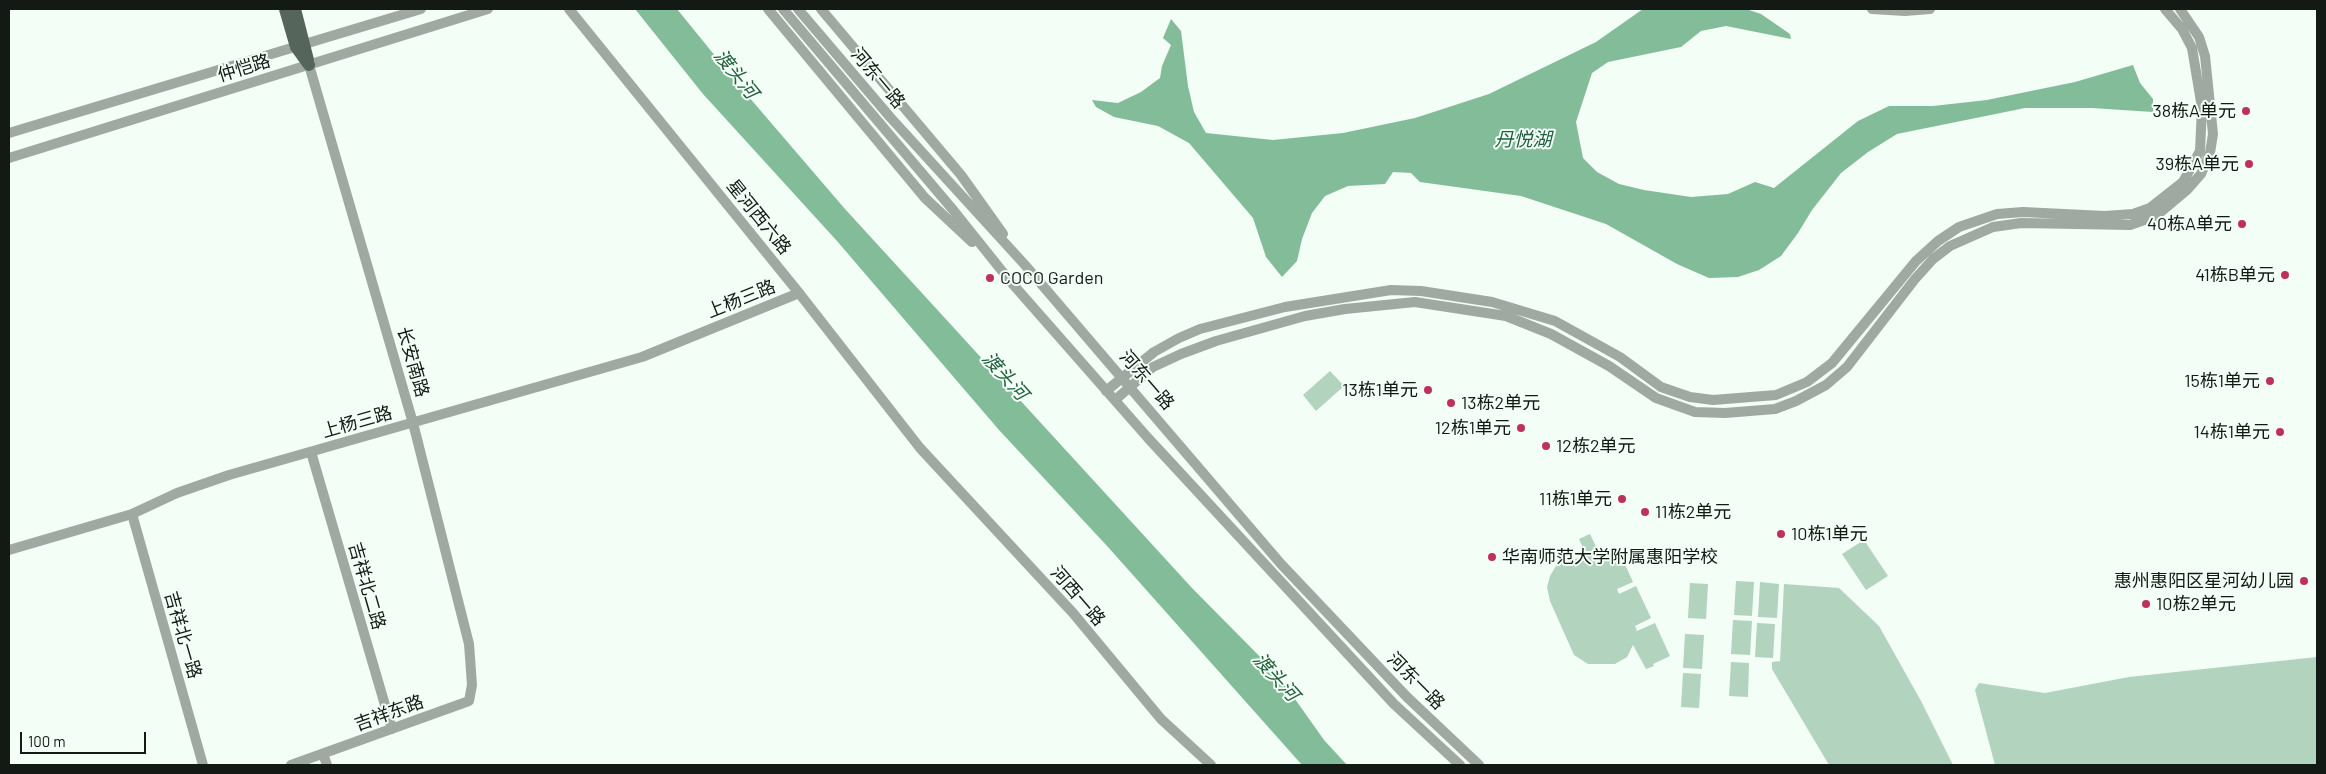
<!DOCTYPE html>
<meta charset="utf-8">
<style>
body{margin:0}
#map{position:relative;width:2326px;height:774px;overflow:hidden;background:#f2fef6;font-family:Barlow,sans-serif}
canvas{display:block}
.frame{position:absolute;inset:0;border:10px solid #131a15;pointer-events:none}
.scale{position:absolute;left:20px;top:732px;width:126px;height:22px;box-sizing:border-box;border:2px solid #131a15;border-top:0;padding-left:6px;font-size:15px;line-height:18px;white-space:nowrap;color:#131a15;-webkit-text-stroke:4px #f2fef6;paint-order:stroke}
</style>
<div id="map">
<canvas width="2326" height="774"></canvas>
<div class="frame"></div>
<div class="scale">100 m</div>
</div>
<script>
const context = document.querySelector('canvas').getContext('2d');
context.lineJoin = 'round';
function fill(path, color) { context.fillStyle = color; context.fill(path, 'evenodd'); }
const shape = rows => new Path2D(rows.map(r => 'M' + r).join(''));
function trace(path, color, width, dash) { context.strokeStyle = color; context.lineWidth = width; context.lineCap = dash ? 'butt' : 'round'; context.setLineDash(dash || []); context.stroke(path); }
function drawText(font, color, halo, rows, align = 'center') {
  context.font = font + ' Barlow,"Noto Sans SC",sans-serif'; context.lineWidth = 4; context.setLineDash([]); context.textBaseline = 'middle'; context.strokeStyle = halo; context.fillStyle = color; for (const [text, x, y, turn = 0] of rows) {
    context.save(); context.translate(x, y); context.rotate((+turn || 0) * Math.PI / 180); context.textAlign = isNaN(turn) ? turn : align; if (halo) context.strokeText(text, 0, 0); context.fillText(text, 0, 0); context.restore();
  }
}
const green = shape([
 [1330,371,1344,386,1316,411,1303,395],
 [1590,534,1601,557,1618,549,1633,582,1617,589,1619,594,1636,586,1651,618,1635,626,1637,631,1655,623,1670,656,1653,664,1654,666,1646,669,1633,645,1627,657,1615,664,1588,664,1574,655,1550,601,1547,587,1550,576,1556,566,1565,561,1579,558,1589,561,1579,539],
 [1864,540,1888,576,1866,590,1842,554],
 [1736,581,1754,582,1752,616,1734,615],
 [1760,582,1779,584,1777,618,1758,617],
 [1690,583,1708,584,1706,619,1688,618],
 [1784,584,1839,588,1879,626,1921,701,1953,765,1829,765,1772,669,1772,662,1780,661],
 [1733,620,1752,621,1750,655,1731,654],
 [1757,623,1775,624,1773,658,1755,657],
 [1685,634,1704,635,1702,669,1683,668],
 [2317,657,2317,765,1995,765,1975,690,1979,683,2045,693,2129,677],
 [1731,662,1749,663,1748,697,1729,696],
 [1683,673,1701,674,1699,708,1681,707]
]);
const water = shape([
 [635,9,677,9,742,89,845,209,1192,588,1278,675,1324,740,1347,765,1302,765,1108,547,999,430,837,241,703,94],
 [1643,9,1746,9,1761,14,1790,34,1791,39,1726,26,1701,31,1681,47,1608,62,1592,73,1576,122,1583,158,1597,172,1619,184,1644,190,1691,197,1728,194,1755,182,1774,188,1858,121,1889,106,1933,106,1987,100,2075,82,2133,65,2140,83,2153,99,2153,112,2092,108,2025,108,1897,134,1868,152,1841,173,1812,210,1798,233,1781,256,1759,270,1738,277,1709,278,1677,264,1606,224,1521,196,1420,182,1411,173,1393,172,1385,184,1348,186,1325,196,1312,213,1302,239,1297,261,1282,277,1266,257,1253,218,1189,143,1158,126,1114,117,1096,107,1092,100,1118,103,1141,92,1160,78,1162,66,1171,45,1163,38,1171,19,1181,31,1188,86,1194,112,1206,133,1273,140,1343,133,1415,118,1489,94,1596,42]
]);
const minor = shape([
 [569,9,799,293,920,448,1073,613,1161,719,1211,765],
 [768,9,925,198,972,242],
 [783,9,954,211,1010,281,1148,438,1394,704,1460,765],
 [798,9,890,117,1025,265,1281,564,1407,697,1479,765],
 [821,9,961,175,1003,234],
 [1872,9,1905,11,1930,9],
 [9,133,421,9],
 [9,158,488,9],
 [1106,391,1154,352,1179,338,1200,329,1285,307,1391,290,1421,291,1492,302,1555,321,1620,357,1661,387,1690,397,1713,400,1776,395,1807,382,1832,363,1916,261,1938,241,1959,227,1997,214,2023,212,2105,216,2133,214,2150,208,2183,182,2200,151,2202,108,2192,48,2182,29,2165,9],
 [1115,400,1153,367,1181,354,1216,341,1305,316,1345,309,1415,302,1506,316,1551,334,1609,366,1656,398,1695,412,1725,413,1775,409,1796,401,1826,385,1847,367,1915,279,1933,259,1950,246,1993,227,2021,223,2130,225,2156,216,2187,190,2201,174,2210,153,2213,134,2205,56,2199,37,2180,9],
 [311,452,392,729],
 [132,514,203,765],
 [9,550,132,514,177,493,229,475,642,357,799,293],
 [323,754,327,765],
 [291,765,469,701,472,685,469,644,413,423,309,65]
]);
const major = shape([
 [285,9,296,47,309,65],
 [295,9,308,60]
]);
const markers = [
 [2246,111,5,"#be315f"],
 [2249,164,5,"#be315f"],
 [2242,224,5,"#be315f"],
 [2285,275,5,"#be315f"],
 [990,278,5,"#be315f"],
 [2270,381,5,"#be315f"],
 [1428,390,5,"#be315f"],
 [1451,403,5,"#be315f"],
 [1521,428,5,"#be315f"],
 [2280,432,5,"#be315f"],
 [1546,446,5,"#be315f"],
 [1622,499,5,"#be315f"],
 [1645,512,5,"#be315f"],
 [1781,534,5,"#be315f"],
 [1492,557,5,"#be315f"],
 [2304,581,5,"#be315f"],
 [2146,604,5,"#be315f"]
];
const streetNames = [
 ["仲恺路",244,68,-17],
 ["河东一路",878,78,50],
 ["星河西六路",759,217,51],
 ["上杨三路",741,299,-22],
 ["长安南路",413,362,74],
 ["河东一路",1147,380,49],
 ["上杨三路",357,422,-16],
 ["吉祥北二路",367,586,74],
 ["河西一路",1078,596,49],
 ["吉祥北一路",183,635,74],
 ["河东一路",1416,681,45],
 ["吉祥东路",389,713,-20]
];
const poiNames = [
 ["38栋A单元",2236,111],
 ["39栋A单元",2239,164],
 ["40栋A单元",2232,224],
 ["41栋B单元",2275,275],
 ["COCO Garden",1000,278,"left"],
 ["15栋1单元",2260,381],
 ["13栋1单元",1418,390],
 ["13栋2单元",1461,403,"left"],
 ["12栋1单元",1511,428],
 ["14栋1单元",2270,432],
 ["12栋2单元",1556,446,"left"],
 ["11栋1单元",1612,499],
 ["11栋2单元",1655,512,"left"],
 ["10栋1单元",1791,534,"left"],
 ["华南师范大学附属惠阳学校",1502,557,"left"],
 ["惠州惠阳区星河幼儿园",2294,581],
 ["10栋2单元",2156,604,"left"]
];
const waterNames = [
 ["渡头河",736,74,51],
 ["丹悦湖",1523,140],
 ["渡头河",1005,376,48],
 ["渡头河",1276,677,48]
];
fill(green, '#b2d3bd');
fill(water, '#83bc98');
trace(minor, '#a0a8a2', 10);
trace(major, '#56655b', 12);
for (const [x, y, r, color] of markers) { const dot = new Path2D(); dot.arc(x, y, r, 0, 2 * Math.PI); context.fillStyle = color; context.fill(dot); trace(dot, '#f2fef6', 2); }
drawText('18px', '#131a15', '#f2fef6', streetNames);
drawText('18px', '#131a15', '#f2fef6', poiNames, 'right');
drawText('italic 19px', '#20603d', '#f2fef6', waterNames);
</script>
